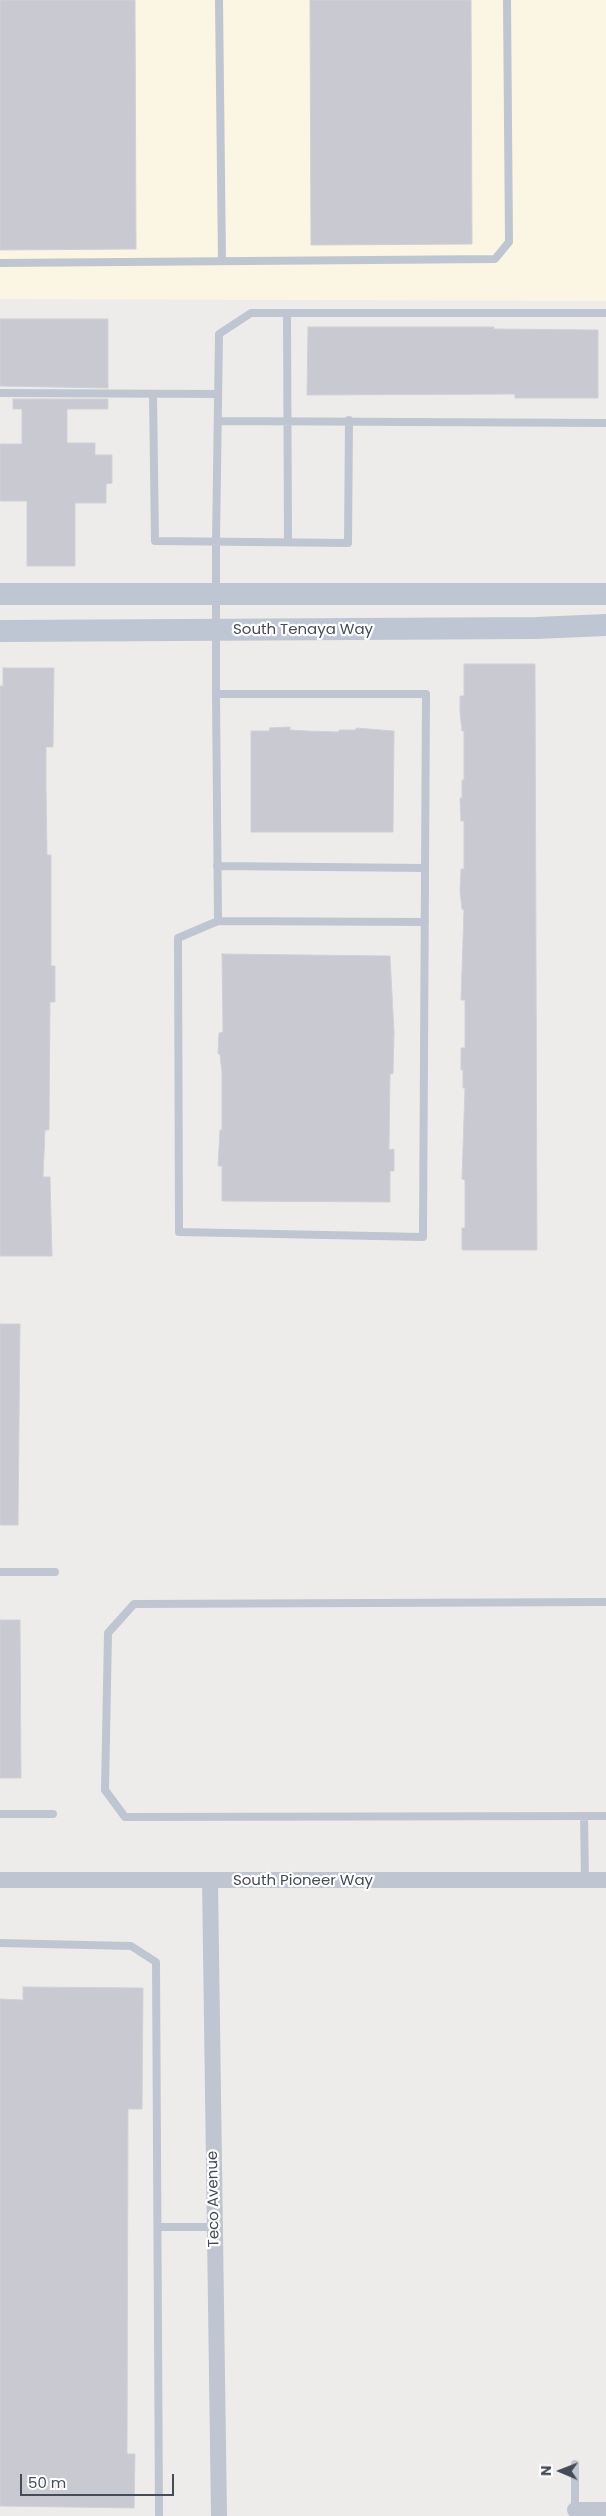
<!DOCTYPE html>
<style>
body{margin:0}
#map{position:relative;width:606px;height:2516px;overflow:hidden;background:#eeeceb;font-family:Poppins,sans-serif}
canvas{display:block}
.north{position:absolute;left:536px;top:2446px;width:50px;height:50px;-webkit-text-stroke:4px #fff;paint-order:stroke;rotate:271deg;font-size:14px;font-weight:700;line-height:20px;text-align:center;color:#454c58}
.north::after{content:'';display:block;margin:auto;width:18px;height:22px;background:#454c58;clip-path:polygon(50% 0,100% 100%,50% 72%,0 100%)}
.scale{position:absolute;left:20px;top:2474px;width:154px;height:22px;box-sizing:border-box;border:2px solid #454c58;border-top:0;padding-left:6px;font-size:15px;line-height:18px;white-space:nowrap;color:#454c58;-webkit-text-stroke:4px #fff;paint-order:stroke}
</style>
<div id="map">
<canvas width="606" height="2516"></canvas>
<div class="north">N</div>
<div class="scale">50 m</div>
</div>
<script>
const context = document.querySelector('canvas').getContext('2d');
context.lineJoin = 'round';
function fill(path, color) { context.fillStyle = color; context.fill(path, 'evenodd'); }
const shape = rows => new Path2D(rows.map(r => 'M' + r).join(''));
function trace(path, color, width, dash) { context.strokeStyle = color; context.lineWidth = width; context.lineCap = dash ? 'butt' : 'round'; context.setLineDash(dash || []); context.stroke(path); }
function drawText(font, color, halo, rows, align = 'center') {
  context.font = font + ' Poppins,sans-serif'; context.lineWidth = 4.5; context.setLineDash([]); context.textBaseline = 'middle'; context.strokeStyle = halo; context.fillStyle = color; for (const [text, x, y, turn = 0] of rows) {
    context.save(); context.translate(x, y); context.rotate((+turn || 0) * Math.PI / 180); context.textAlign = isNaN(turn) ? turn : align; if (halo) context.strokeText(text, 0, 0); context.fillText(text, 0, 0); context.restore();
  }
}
const commercial = shape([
 [0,0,606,0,606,301,0,299]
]);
const building = shape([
 [0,0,135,0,136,249,0,250,0,0],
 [310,0,471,0,472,244,311,245,310,0],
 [0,319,108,319,108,388,0,386,0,319],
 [308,327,494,327,494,329,598,330,598,398,515,398,515,394,307,395,308,327],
 [13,399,108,399,108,409,67,409,67,443,95,443,95,455,112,455,112,483,106,484,106,503,75,503,75,566,27,566,27,501,0,501,0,444,22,444,22,409,13,409,13,399],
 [464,664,535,664,537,1250,462,1250,462,1228,465,1228,465,1180,462,1179,465,1088,463,1088,463,1070,461,1070,461,1048,465,1048,465,1000,461,1000,464,910,462,909,460,891,461,869,464,869,464,821,461,821,460,798,462,798,462,780,464,780,464,731,462,731,460,712,460,696,464,696,464,664],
 [3,668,54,668,53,747,46,747,46,786,47,855,51,855,51,966,55,966,55,1002,50,1002,49,1130,45,1130,43,1177,50,1177,52,1256,0,1256,0,686,3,686,3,668],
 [290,727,290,730,308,731,339,732,339,730,356,730,356,728,394,731,393,832,251,832,251,731,270,731,269,728,290,727],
 [222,954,390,956,394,1033,393,1074,390,1074,389,1150,394,1149,394,1171,390,1171,390,1202,222,1201,222,1166,218,1166,220,1130,222,1130,222,1073,220,1054,218,1054,219,1033,223,1032,222,954],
 [0,1324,20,1324,18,1525,0,1525,0,1324],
 [0,1620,20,1620,21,1778,0,1778,0,1620],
 [23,1987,143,1988,142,2109,128,2109,127,2454,135,2454,134,2508,0,2506,0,1999,23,2000,23,1987]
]);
const lane = shape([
 [219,0,222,261],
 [0,263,495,259,509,242,507,0],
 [287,313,288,542],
 [0,393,218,394],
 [153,394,155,541,348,543,349,420],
 [218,421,606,423],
 [216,694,426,694,423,1237,179,1232,178,938,218,921,216,694,216,541,219,334,251,313,606,313],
 [217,866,425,868],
 [218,921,425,922],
 [0,1572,55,1572],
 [606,1602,134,1604,108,1633,105,1790,125,1817,606,1816],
 [0,1814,53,1814],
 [584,1816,585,1880],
 [0,1943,131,1946,156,1962,159,2516],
 [158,2227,215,2227],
 [575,2510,575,2464]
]);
const street = shape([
 [0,1880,606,1880],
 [210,1881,219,2516],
 [575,2510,606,2510]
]);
const secondary = shape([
 [0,594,606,594],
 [0,631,536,628,606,625]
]);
const streetNames = [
 ["South Tenaya Way",303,630],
 ["South Pioneer Way",303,1881],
 ["Teco Avenue",214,2199,-91]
];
fill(commercial, '#faf6e3');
fill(building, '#c9cad1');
trace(building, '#cfd1d7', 1);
trace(lane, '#bfc6d1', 8);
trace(street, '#bfc6d1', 16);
trace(secondary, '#bec6d4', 22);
drawText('15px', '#454c58', '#fff', streetNames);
</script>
